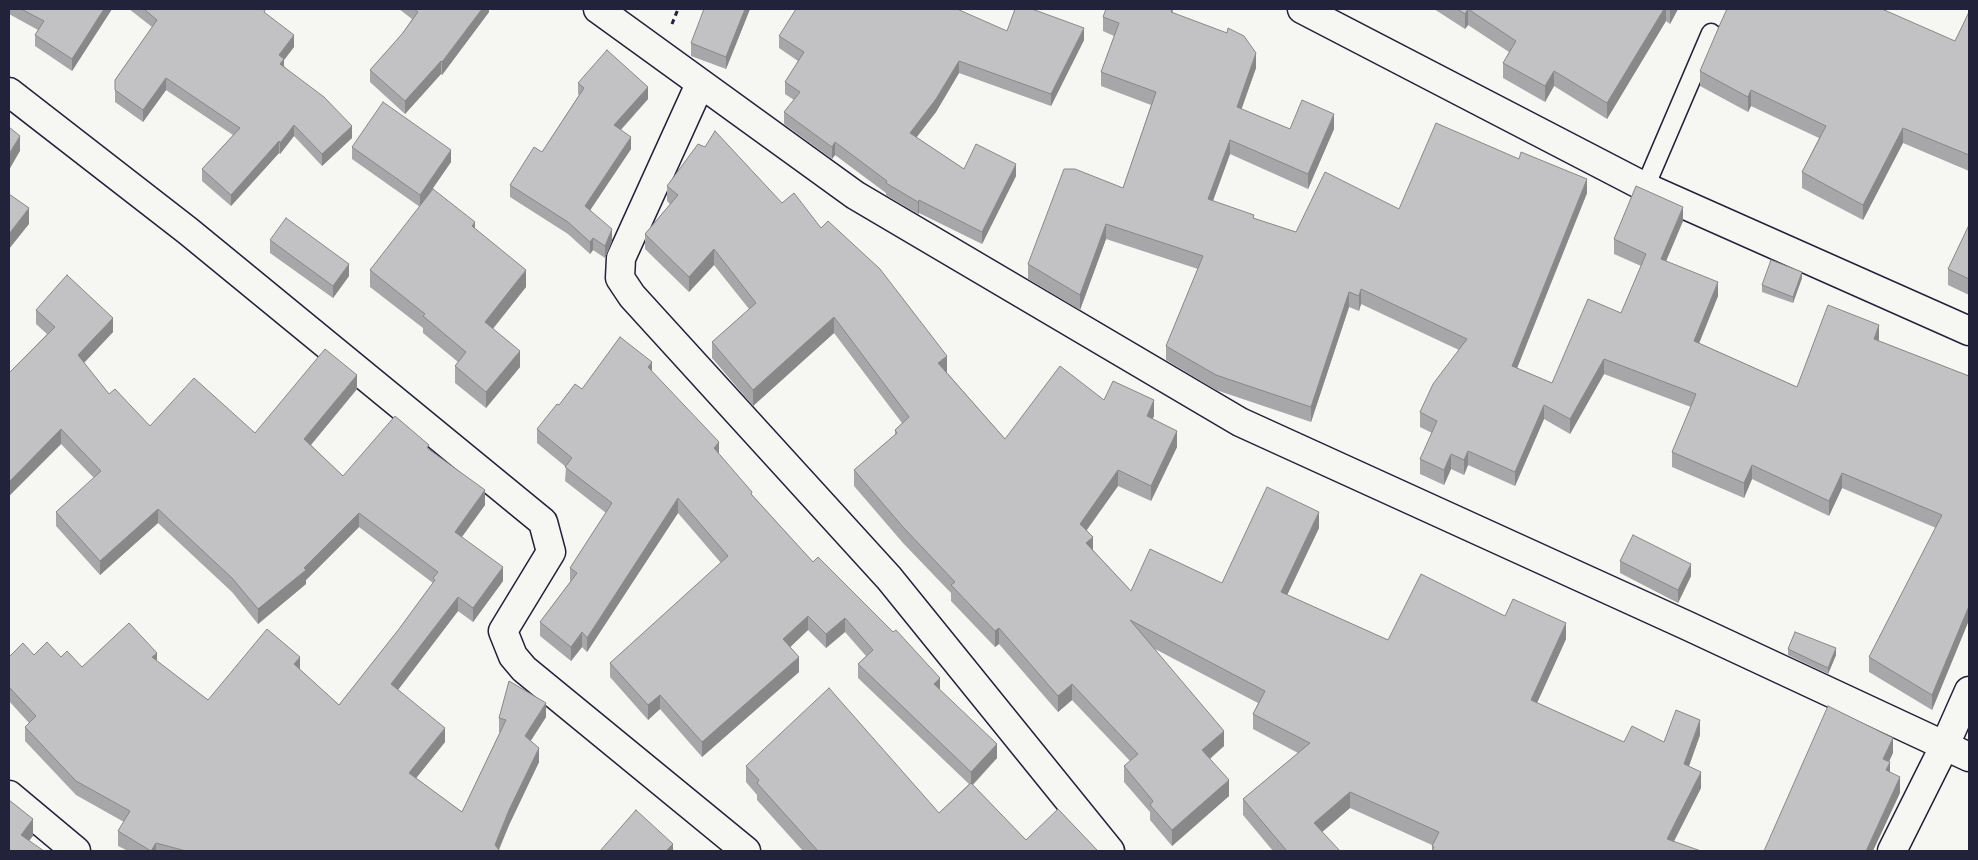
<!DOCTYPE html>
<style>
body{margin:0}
#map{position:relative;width:1978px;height:860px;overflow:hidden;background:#f6f6f2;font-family:Itim,sans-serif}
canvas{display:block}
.frame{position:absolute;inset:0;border:10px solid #22223b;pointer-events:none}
</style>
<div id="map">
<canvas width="1978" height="860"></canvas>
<div class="frame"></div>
</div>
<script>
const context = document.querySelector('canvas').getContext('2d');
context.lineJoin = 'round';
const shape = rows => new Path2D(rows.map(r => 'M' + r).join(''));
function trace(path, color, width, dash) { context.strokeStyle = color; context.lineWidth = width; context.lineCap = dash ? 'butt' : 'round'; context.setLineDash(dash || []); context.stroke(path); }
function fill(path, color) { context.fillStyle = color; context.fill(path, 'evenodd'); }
const path = shape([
 [672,24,678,9]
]);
const lane = shape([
 [1645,187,1711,33]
]);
const street = shape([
 [598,9,855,195,1240,422,1688,626,1969,757],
 [1302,9,1645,187,1969,331],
 [700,84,621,258,620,278,632,296,889,578,1110,851],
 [9,92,188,231,543,522,551,552,503,631,513,656,524,669,746,851],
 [9,795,76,851],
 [1892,851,1945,745,1969,691]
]);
const wall = shape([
 [9,9,112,9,72,71,35,46,35,35,38,30,9,14],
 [129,9,263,9,265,13,294,47,284,60,284,66,352,138,322,166,294,136,280,154,279,153,231,206,202,181,202,169,233,135,166,90,143,122,115,102,115,80,152,27],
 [399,9,489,9,489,12,442,75,441,74,405,114,370,82,370,70,402,34,412,19],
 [750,9,726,69,691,56,691,43],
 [1173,9,1173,13,1256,68,1241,109,1290,129,1334,129,1308,189,1230,154,1213,201,1254,219,1296,232,1399,209,1587,193,1517,368,1552,383,1621,313,1641,266,1614,254,1614,239,1683,221,1666,261,1718,296,1699,343,1797,387,1879,339,1879,341,1969,376,1969,620,1932,710,1869,672,1869,657,1936,528,1842,488,1829,516,1752,479,1744,498,1672,467,1672,452,1691,407,1604,374,1570,434,1544,419,1515,486,1468,465,1464,475,1451,469,1444,485,1420,474,1420,459,1432,433,1420,427,1420,412,1459,350,1361,304,1359,311,1349,307,1311,422,1216,390,1166,360,1166,346,1198,269,1106,239,1080,310,1028,279,1028,264,1123,188,1151,105,1101,86,1101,72,1114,36,1103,31,1103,17],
 [1434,9,1678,9,1670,24,1666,21,1607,119,1554,86,1545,102,1503,78,1503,63,1509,52,1468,25,1465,29],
 [1969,12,1969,171,1903,143,1863,220,1802,188,1802,172,1819,138,1751,106,1748,112,1700,86,1700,71,1955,41],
 [1007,31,1084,40,1051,106,959,73,936,112,916,137,964,169,1016,176,982,244,919,213,918,214,886,195,886,193,835,155,832,159,784,124,784,112,794,100,785,94,785,82,798,61,779,48,779,36],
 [578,83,648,99,621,130,631,149,590,210,612,241,605,258,593,250,590,254,568,234,510,197,510,185,542,152,579,95,578,94],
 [352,147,451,162,423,202,475,229,526,287,493,329,520,367,486,408,455,383,455,366,458,362,423,333,423,328,370,287,370,270,420,207,352,159],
 [667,186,782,203,821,228,1005,439,1104,400,1154,416,1152,419,1177,447,1151,501,1118,486,1087,530,1093,550,1131,591,1222,583,1319,528,1287,595,1388,640,1505,616,1566,639,1537,703,1624,742,1664,742,1700,735,1689,766,1701,788,1674,841,1432,851,1432,845,1350,808,1322,832,1340,851,1273,851,1243,815,1243,799,1298,753,1253,729,1253,714,1258,703,1155,649,1224,746,1210,759,1229,796,1172,846,1150,820,1150,812,1124,782,1124,766,1130,761,1072,700,1058,712,999,644,995,647,951,601,951,593,903,543,854,486,854,470,895,435,895,430,902,423,834,333,753,406,712,358,712,342,749,309,714,265,689,292,645,249,645,234,670,204,667,201],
 [1969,225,1969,295,1948,285,1948,269],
 [270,240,349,276,333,298,270,253],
 [1802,278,1793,303,1762,292,1762,285],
 [36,310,113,332,84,363,109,394,150,426,255,433,357,389,311,445,343,476,429,450,485,505,462,537,503,581,473,622,458,611,398,690,445,742,416,778,462,812,500,732,499,732,499,718,546,717,530,741,539,762,509,825,499,850,500,851,128,851,118,846,118,831,124,822,76,795,25,741,25,727,29,723,9,701,9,657,34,655,61,657,82,667,157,661,208,700,300,670,339,705,399,629,433,583,359,527,306,580,306,584,258,624,232,592,158,523,100,575,56,526,56,512,94,478,61,444,9,496,9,373,47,334,36,324],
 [652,372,752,495,813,562,940,690,997,758,973,785,1026,840,1098,851,803,851,757,800,757,795,746,782,746,766,939,813,969,784,858,678,858,664,866,656,845,632,826,648,808,630,790,647,799,672,702,757,660,709,648,720,610,677,610,663,721,563,678,513,587,652,582,647,571,661,540,636,540,622,570,582,570,568,606,513,565,481,566,467,537,443,537,429,559,405,582,389],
 [1620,561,1691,576,1678,603,1620,573],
 [1788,649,1836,655,1828,674,1788,655]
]);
const shadedWall = shape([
 [104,9,112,9,72,71,72,59],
 [482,9,489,9,489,12,442,75,442,62],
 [745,9,750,9,726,69,726,57],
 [1468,9,1468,25,1465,29,1465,14],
 [1664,9,1666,9,1666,21,1607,119,1607,103],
 [1670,9,1678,9,1670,24],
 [1084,28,1084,40,1051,106,1051,94],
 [294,35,294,47,284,60,284,71,280,75,279,55],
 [1256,53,1256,68,1237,122,1237,107],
 [441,61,441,74,405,114,405,101],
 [959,61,959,73,936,112,910,146,910,133],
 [1554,71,1554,86,1545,102,1545,86],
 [166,78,166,90,143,122,143,110],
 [648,87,648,99,614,137,614,125],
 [1751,90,1751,106,1748,112,1748,97],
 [1334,114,1334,129,1308,189,1308,174],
 [294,125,294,136,280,154,280,143],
 [352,126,352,138,322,166,322,154],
 [1903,128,1903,143,1863,220,1863,205],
 [20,136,20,151,9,170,9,154],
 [631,137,631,149,585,218,585,206],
 [1230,140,1230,154,1208,214,1208,199],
 [279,141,279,153,231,206,231,195],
 [835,142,835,155,832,159,832,147],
 [451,150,451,162,420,207,420,195],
 [1016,164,1016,176,982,244,982,232],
 [1587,179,1587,193,1512,381,1512,366],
 [919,200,919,213,918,214,918,202],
 [1683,207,1683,221,1661,273,1661,259],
 [29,208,29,224,9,249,9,234],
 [475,222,475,238,472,226],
 [1106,224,1106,239,1080,310,1080,295],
 [612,229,612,241,605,258,605,246],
 [593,238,593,250,590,254,590,242],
 [714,249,714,265,689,292,689,277],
 [349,264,349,276,333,298,333,286],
 [526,270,526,287,485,338,485,322],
 [1802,272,1802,278,1793,303,1793,297],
 [1718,282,1718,296,1694,356,1694,341],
 [1361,289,1361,304,1359,311,1359,296],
 [1349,292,1349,307,1311,422,1311,407],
 [834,317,834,333,753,406,753,390],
 [113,318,113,332,78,369,78,355],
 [1879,325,1879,339,1874,354,1874,339],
 [520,351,520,367,486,408,486,392],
 [947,356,947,372,938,379,938,363],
 [1604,359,1604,374,1570,434,1570,419],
 [652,362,652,376,648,367],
 [357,375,357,389,304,453,304,439],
 [1154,400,1154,416,1147,432,1147,416],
 [1544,405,1544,419,1515,486,1515,472],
 [61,429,61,444,9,496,9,482],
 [1177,431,1177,447,1151,501,1151,486],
 [719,442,719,457,714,448],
 [1468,451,1468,465,1464,475,1464,460],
 [1451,454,1451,469,1444,485,1444,470],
 [1752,465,1752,479,1744,498,1744,483],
 [1118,470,1118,486,1080,539,1080,524],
 [1842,473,1842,488,1829,516,1829,501],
 [485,490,485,505,455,546,455,532],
 [678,498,678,513,587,652,587,638],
 [158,509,158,523,100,575,100,561],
 [1319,512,1319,528,1281,608,1281,592],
 [359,513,359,527,306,580,306,584,258,624,258,609,304,568],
 [1093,537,1093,553,1086,543],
 [1691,564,1691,576,1678,603,1678,590],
 [503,567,503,581,473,622,473,608],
 [458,597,458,611,391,699,391,684],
 [1969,606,1969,620,1932,710,1932,695],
 [808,616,808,630,783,654,783,639],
 [845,618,845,632,826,648,826,634],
 [1566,623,1566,639,1531,716,1531,700],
 [999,628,999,644,995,647,995,631],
 [582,632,582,647,571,661,571,647],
 [1836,648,1836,655,1828,674,1828,668],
 [157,653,157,667,152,657],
 [300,657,300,671,294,664],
 [799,657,799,672,702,757,702,742],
 [940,678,940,692,934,684],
 [1072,684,1072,700,1058,712,1058,696],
 [660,695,660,709,648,720,648,705],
 [546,703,546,717,525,750,525,736],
 [1700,720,1700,735,1684,780,1684,764],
 [445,728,445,742,409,787,409,773],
 [1224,731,1224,746,1202,765,1202,750],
 [1893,738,1893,753,1883,775,1883,759],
 [997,744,997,758,971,786,971,772],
 [539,748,539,762,509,825,498,851,495,845,509,810],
 [1890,762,1890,778,1886,770],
 [1701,772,1701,788,1669,851,1667,839],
 [1900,777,1900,793,1873,851,1866,851],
 [1229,780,1229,796,1172,846,1172,830],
 [1350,792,1350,808,1314,839,1314,823],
 [33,819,33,836,21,851,21,835],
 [156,843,156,851,151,851],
 [673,844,673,851,666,851]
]);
const building = shape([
 [21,9,104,9,72,59,35,35,44,21,21,9],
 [144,9,263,9,265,10,264,12,294,35,279,55,284,59,280,64,324,97,352,126,322,154,294,125,280,143,279,141,231,195,202,169,240,128,166,78,143,110,115,90,115,80,157,20,144,9],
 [414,9,482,9,442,62,441,61,405,101,370,70,402,34,418,12,414,9],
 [704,9,745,9,726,57,691,43,704,9],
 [796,9,957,9,1007,31,1015,9,1032,9,1084,28,1051,94,959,61,936,99,910,133,964,169,976,144,1016,164,982,232,919,200,918,202,886,183,887,181,835,142,832,147,784,112,800,92,785,82,804,52,779,36,796,9],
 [1106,9,1172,9,1171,12,1227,33,1228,28,1244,36,1256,53,1237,107,1290,129,1302,100,1334,114,1308,174,1230,140,1208,199,1254,215,1253,218,1296,232,1325,172,1399,209,1436,123,1519,159,1521,152,1587,179,1512,366,1552,383,1588,299,1621,313,1646,254,1614,239,1636,186,1683,207,1661,259,1718,282,1694,341,1797,387,1828,305,1879,325,1874,339,1969,376,1969,606,1932,695,1869,657,1942,515,1842,473,1829,501,1752,465,1744,483,1672,452,1696,394,1604,359,1570,419,1544,405,1515,472,1468,451,1464,460,1451,454,1444,470,1420,459,1437,421,1420,412,1433,384,1467,339,1361,289,1359,296,1349,292,1311,407,1216,375,1166,346,1203,256,1106,224,1080,295,1028,264,1064,169,1075,169,1123,188,1156,92,1101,72,1119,23,1103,17,1106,9],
 [1457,9,1664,9,1607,103,1554,71,1545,86,1503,63,1516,41,1468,9,1465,14,1457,9],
 [1727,9,1882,9,1955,41,1969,12,1969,155,1903,128,1863,205,1802,172,1826,126,1751,90,1748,97,1700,71,1721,22,1727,9],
 [607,50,648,87,614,125,631,137,585,206,612,229,605,246,593,238,590,242,568,222,510,185,534,147,542,152,584,88,578,83,607,50],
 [383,102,451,150,420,195,352,147,383,102],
 [9,127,20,136,9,154,9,127],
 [715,131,782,203,794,193,821,228,828,221,880,269,947,356,938,363,1005,439,1060,366,1104,400,1113,381,1154,400,1147,416,1177,431,1151,486,1118,470,1080,524,1093,537,1086,543,1131,591,1150,549,1222,583,1267,487,1319,512,1281,592,1388,640,1421,574,1505,616,1513,599,1566,623,1531,700,1624,742,1632,726,1664,742,1676,710,1700,720,1684,764,1701,772,1667,839,1701,851,1432,851,1434,847,1432,846,1439,832,1350,792,1314,823,1340,851,1287,851,1243,799,1310,743,1253,714,1265,691,1130,620,1224,731,1202,750,1229,780,1172,830,1150,805,1153,801,1124,766,1138,754,1072,684,1058,696,999,628,995,631,951,585,955,582,903,527,854,470,897,433,895,430,909,417,834,317,753,390,712,342,756,303,714,249,689,277,645,234,678,195,667,186,698,144,705,147,715,131],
 [433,189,475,222,472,226,526,270,485,322,520,351,486,392,455,366,466,352,423,316,425,314,370,270,433,189],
 [9,194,29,208,9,234,9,194],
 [286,218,349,264,333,286,270,240,286,218],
 [1969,225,1969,279,1948,269,1969,225],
 [1771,260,1802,272,1793,297,1762,285,1771,260],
 [67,275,113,318,78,355,109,394,115,389,150,426,194,378,255,433,325,349,357,375,304,439,343,476,395,416,429,445,427,448,485,490,455,532,503,567,473,608,458,597,391,684,445,728,409,773,462,812,506,720,499,718,509,681,546,703,525,736,539,748,509,810,495,845,500,851,186,851,156,843,151,851,118,831,130,811,76,781,25,727,36,716,9,687,9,657,23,643,34,655,47,642,61,657,67,651,82,667,129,623,157,653,152,657,208,700,267,629,300,657,294,664,339,705,399,629,435,580,433,578,438,572,359,513,304,568,306,570,258,609,232,578,158,509,100,561,56,512,101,471,61,429,9,482,9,373,55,327,36,310,67,275],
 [620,337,652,362,648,367,719,442,714,448,752,492,751,494,813,562,818,557,893,632,896,630,940,678,934,684,997,744,971,772,858,664,873,650,845,618,826,634,808,616,783,639,799,657,702,742,660,695,648,705,610,663,728,556,678,498,587,638,582,632,571,647,540,622,577,573,570,568,612,503,565,467,572,458,537,429,557,404,559,405,575,384,582,389,620,337],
 [1633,535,1691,564,1678,590,1620,561,1633,535],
 [1795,632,1836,648,1828,668,1788,649,1795,632],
 [829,688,939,813,971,783,1026,840,1058,809,1098,851,818,851,757,783,759,780,746,766,829,688],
 [1828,706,1893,738,1883,759,1890,762,1886,770,1900,777,1866,851,1764,851,1828,706],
 [9,800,33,819,21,835,44,851,9,851,9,800],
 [636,810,673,844,666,851,600,851,636,810]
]);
trace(lane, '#22223b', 21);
trace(street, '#22223b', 31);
trace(path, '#22223b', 3, [5, 4]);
trace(lane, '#f6f6f2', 18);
trace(street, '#f6f6f2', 28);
fill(wall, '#a7a7a9');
fill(shadedWall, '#888889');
fill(building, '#c2c2c4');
trace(building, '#888889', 1);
</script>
